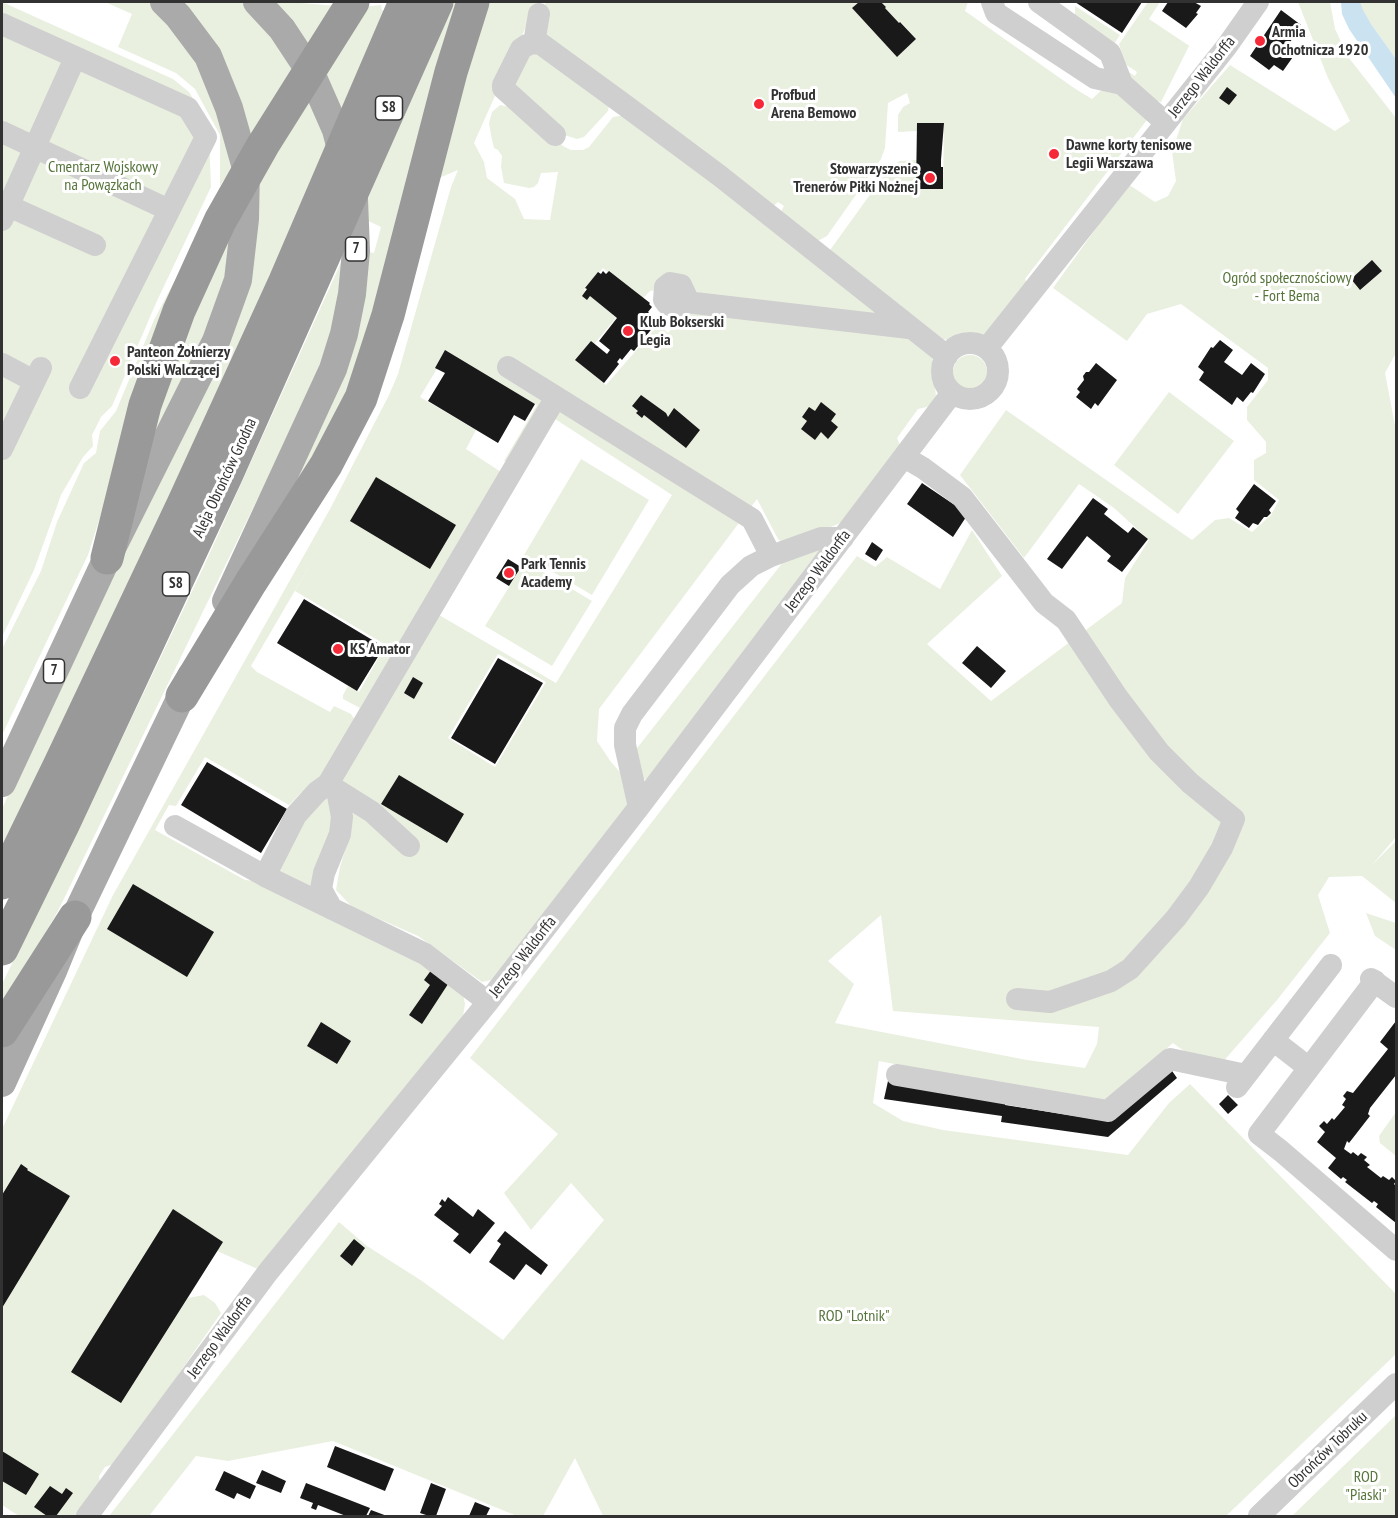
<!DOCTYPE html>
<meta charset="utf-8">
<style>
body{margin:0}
#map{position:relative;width:1398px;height:1518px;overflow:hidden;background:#fff;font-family:"PT Sans Narrow",sans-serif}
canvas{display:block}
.frame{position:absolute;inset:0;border:3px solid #323232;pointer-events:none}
</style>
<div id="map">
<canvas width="1398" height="1518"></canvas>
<div class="frame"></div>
</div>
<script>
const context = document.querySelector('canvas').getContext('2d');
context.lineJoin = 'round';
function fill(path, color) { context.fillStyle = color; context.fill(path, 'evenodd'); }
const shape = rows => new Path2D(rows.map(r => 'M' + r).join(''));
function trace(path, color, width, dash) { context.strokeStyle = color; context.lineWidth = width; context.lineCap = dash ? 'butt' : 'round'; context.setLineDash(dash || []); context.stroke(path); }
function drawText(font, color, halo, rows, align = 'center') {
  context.font = font + ' "PT Sans Narrow",sans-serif'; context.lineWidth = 6; context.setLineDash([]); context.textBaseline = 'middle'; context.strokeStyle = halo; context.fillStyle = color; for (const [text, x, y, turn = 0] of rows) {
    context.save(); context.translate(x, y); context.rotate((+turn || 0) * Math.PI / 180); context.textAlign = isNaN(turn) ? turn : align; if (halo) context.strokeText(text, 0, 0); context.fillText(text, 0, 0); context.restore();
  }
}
const green = shape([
 [2,2,173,79,189,92,201,112,209,136,211,187,156,303,112,406,101,417,92,435,93,446,83,457,61,495,34,570,2,637],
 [105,2,289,2,337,6,220,186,220,135,195,89,176,73,118,47,132,14],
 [452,2,465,2,374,334,309,474,257,500,58,911,2,1007,2,984,106,772,203,568,348,247,374,253,381,227,360,217],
 [485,2,537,2,474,143,484,162,487,178,515,199,524,219,550,220,558,172,541,173,538,183,534,187,529,188,504,183,501,167,502,156,498,150,494,148,491,135,489,123,492,112,500,105,510,107,537,122,563,146,571,150,583,150,589,147,613,117,627,115,881,316,656,290,650,291,641,300,603,268,584,290,616,318,579,362,606,385,659,324,668,333,689,309,907,335,932,355,936,397,931,406,918,409,897,438,901,448,849,517,838,524,786,545,778,539,757,499,599,709,597,741,611,762,627,780,628,807,491,980,482,982,418,936,352,907,336,890,340,867,349,838,339,776,439,615,556,683,672,495,552,417,542,399,510,461,504,461,537,405,447,352,420,397,476,430,466,449,501,472,360,708,343,699,343,695,348,686,359,692,386,645,295,591,321,546,251,666,257,672,330,712,334,706,351,714,356,722,329,774,301,793,289,805,205,757,176,806,169,805,155,830,245,880,266,882,378,935,463,993,465,1004,462,1022,260,1270,217,1251,188,1298,204,1295,215,1303,221,1313,117,1463,105,1467,99,1476,100,1483,77,1516,19,1516,2,1505,2,1129,113,895,330,509,389,395,398,374,451,187,458,170,432,181],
 [498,654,546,682,495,767,448,738],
 [546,2,859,2,852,8,897,57,916,39,901,22,899,23,885,8,886,7,881,2,968,2,965,11,1074,88,1092,99,1106,86,1150,116,1025,279,1027,284,991,331,981,336,951,341,943,339,830,250,890,167,900,161,917,160,917,189,943,189,944,124,918,123,917,131,898,132,898,115,903,107,910,103,907,93,888,103,885,148,881,159,827,236,816,242,778,217,784,206,778,202,769,210,547,37,544,29,544,7],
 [1148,2,1160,2,1149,19,1200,53,1189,46,1161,102,1149,99,1122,68,1135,76,1137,72,1125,64,1119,44],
 [1298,2,1330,2,1335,29,1349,58,1396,118,1396,353,1385,373,1396,431,1396,837,1372,865,1396,841,1396,903,1362,876,1329,877,1318,895,1330,933,1277,1000,1221,1064,1195,1059,1173,1043,1102,1104,879,1061,873,1103,903,1121,943,1130,1128,1155,1169,1103,1190,1084,1396,1294,1396,1354,1226,1516,603,1516,575,1458,543,1516,517,1516,333,1441,228,1461,196,1456,149,1516,109,1516,339,1222,367,1246,422,1281,503,1340,604,1220,571,1183,531,1230,504,1193,558,1134,470,1058,857,556,875,567,887,557,940,589,972,530,1002,576,927,644,991,701,1122,603,1125,578,1149,540,1114,508,1079,484,1024,558,960,475,1006,410,1192,540,1215,520,1229,518,1252,532,1271,515,1279,500,1254,480,1254,460,1266,453,1266,442,1247,420,1247,407,1268,380,1268,368,1181,304,1147,314,1127,341,1053,288,1128,184,1155,202,1168,196,1176,181,1172,152,1183,119,1230,65,1335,131,1350,121,1328,78],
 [881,915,893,1011,1099,1027,1097,1044,1085,1068,1027,1060,835,1023,854,984,828,961],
 [1360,2,1396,2,1396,59,1371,24,1362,10],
 [381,5,382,10,384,11,259,301,175,486,2,850,2,809,21,765,131,486,226,232,362,7],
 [1075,6,1120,35,1114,44,1075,18],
 [542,53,609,106,608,111,584,137,577,139,561,134,511,87,523,54],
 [175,280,88,555,2,735,2,649,41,571,57,522,84,463,96,453,100,431,116,411,154,320],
 '953 372a17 17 0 1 1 34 0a17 17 0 1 1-34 0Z',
 [1169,392,1234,441,1178,514,1114,465],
 [581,459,649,500,592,595,524,555],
 [828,545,650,780,639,779,634,752,787,557],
 [525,561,592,601,552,666,485,626],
 [330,798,335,826,308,892,277,877,306,812,321,799],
 [1366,913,1396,923,1396,950,1375,936],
 [1396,1112,1396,1156,1380,1143,1379,1136],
 [1396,1415,1396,1516,1292,1516]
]);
const water = shape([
 [1341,2,1360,2,1363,10,1371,24,1396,59,1396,98,1349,29,1342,14]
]);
const building = shape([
 [859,2,881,2,886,7,885,8,899,23,900,22,916,39,897,57,852,8],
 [1075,2,1142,2,1122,33],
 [1168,2,1194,2,1201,6,1196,13,1198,14,1186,28,1162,11],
 [1281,10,1301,25,1287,47,1295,54,1283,71,1274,65,1269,70,1250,56],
 [1227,87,1237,95,1229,105,1219,98],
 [917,123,944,123,941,160,941,167,943,167,943,189,916,189],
 [1372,260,1382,271,1360,290,1351,279],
 [603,271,606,274,609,271,650,303,649,304,652,307,648,312,658,321,634,351,631,349,622,360,620,358,617,362,619,364,604,383,575,360,591,341,607,354,610,350,599,341,617,318,590,296,587,300,582,296,587,289,585,288,598,272,601,274],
 [1220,340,1233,350,1224,362,1242,375,1251,363,1265,374,1253,393,1251,392,1243,402,1237,397,1232,405,1199,380,1204,372,1198,367,1211,347,1213,348],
 [445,350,535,404,525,421,514,415,498,443,428,401,445,373,435,368],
 [1096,363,1117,380,1098,406,1095,403,1091,409,1076,397,1080,392,1077,389,1084,380,1083,376,1086,372,1089,372],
 [641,395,666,413,668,417,674,408,700,430,686,448,644,415,642,418,636,413,638,411,632,406],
 [821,402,836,414,831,421,838,427,828,439,821,432,815,440,801,429,807,421,802,417,809,407,815,411],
 [376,477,456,525,430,569,350,521],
 [922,483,968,514,953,537,907,504],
 [1254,484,1276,501,1269,510,1271,513,1267,517,1264,517,1258,525,1253,523,1249,528,1235,518,1239,512,1236,509],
 [1093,498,1108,509,1104,514,1128,533,1133,527,1148,539,1122,572,1107,561,1111,556,1087,536,1062,569,1047,559],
 [872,542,883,550,876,561,865,554],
 [508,559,521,567,509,586,496,578],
 [304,599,384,647,357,691,277,643],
 [977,646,1006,671,991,688,962,663],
 [498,658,543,683,495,764,451,738],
 [413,677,423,683,414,699,404,693],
 [207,762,287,809,261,853,181,805],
 [399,775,464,814,447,843,381,804],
 [133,884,214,932,187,977,107,929],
 [432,969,450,981,422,1024,409,1015,430,985,424,980],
 [1396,1021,1396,1075,1370,1108,1368,1114,1370,1116,1349,1143,1347,1141,1344,1149,1351,1154,1353,1152,1358,1156,1361,1153,1367,1157,1364,1160,1370,1165,1367,1167,1381,1178,1383,1176,1389,1180,1392,1177,1396,1181,1394,1184,1396,1186,1396,1223,1376,1207,1378,1204,1374,1201,1372,1203,1345,1182,1347,1180,1343,1177,1341,1179,1328,1168,1336,1158,1317,1142,1325,1132,1319,1126,1324,1121,1327,1124,1332,1118,1334,1120,1345,1107,1342,1105,1346,1099,1343,1096,1347,1091,1353,1093,1388,1049,1380,1042],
 [321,1022,351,1041,337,1064,307,1046],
 [1170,1068,1177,1078,1108,1137,1001,1122,1002,1116,884,1099,888,1081,1006,1100,1005,1105,1107,1121],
 [1228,1095,1238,1105,1228,1114,1219,1104],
 [21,1164,28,1169,27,1170,70,1196,2,1308,2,1195],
 [448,1197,473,1217,478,1209,495,1223,470,1254,453,1241,459,1234,434,1215,442,1206,439,1204,442,1199,445,1202],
 [173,1209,223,1242,121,1403,71,1372],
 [505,1231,548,1265,541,1275,526,1264,514,1280,489,1262,501,1244,497,1241],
 [354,1239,365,1248,352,1266,340,1256],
 [335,1446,394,1469,385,1491,327,1467],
 [2,1451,39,1474,26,1495,2,1481],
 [262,1470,286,1481,281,1493,256,1483],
 [224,1471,256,1486,250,1499,237,1493,234,1499,215,1490],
 [306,1483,370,1508,366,1516,346,1516,318,1505,316,1510,311,1508,313,1503,300,1498],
 [431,1483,446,1489,436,1516,429,1516,420,1513],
 [50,1486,62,1494,66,1488,73,1493,56,1516,47,1516,34,1507],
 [475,1502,490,1508,486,1516,469,1516],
 [371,1510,387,1516,368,1516]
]);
const minor = shape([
 [992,2,996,13,1095,78,1122,84,1166,123],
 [1039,2,1110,53,1122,84],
 [2,24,188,108,206,137,80,388],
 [534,43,539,14],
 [2,132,169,210],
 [555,135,503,88,503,85,521,49,527,45,534,43,541,44,626,106,720,176,947,356],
 [2,203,95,245],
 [2,220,75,58],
 [686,302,688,300,681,285,670,283,665,287,664,300,667,304,675,307,686,302,909,328],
 '942 371a28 28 0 1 1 56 0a28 28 0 1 1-56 0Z',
 [987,348,1227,46,1258,2],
 [2,364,34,381],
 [508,367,752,519,771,556],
 [2,449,41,368],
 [904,457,923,468,962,497,1044,603,1066,620,1118,698,1159,752,1190,783,1234,819,1222,848,1199,887,1176,918,1130,969,1111,981,1050,1002,1017,999],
 [329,785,372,812,409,846],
 [639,807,625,745,625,728,632,714,730,585,751,566,771,556,821,538,843,538],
 [175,826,265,876,425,954,488,1002],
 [265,876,296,815,317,792,328,784,556,397],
 [332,909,321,889,324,873,340,834,342,817,337,790],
 [1371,979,1396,997],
 [1375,981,1259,1134,1281,1151,1396,1250],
 [1273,1040,1309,1068],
 [897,1075,1108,1111,1170,1059,1246,1075],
 [1237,1087,1331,965],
 [87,1516,268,1272,488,1002,639,807,952,393],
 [1259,1516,1396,1384]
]);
const major = shape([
 [226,601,333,369,344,334,352,294,356,251,354,199,336,130,311,73,282,29,257,2],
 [2,783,107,558,216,341,238,280,245,219,246,168,229,108,208,56,178,16,164,2],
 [2,1083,53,971,75,917,191,676]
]);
const highway = shape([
 [107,558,145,405,179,311,220,221,263,145,353,2],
 [182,696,251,582,326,465,361,398,388,315,451,72,473,2],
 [2,883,59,766,183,504,285,281,405,2],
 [2,949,63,825,227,474,437,2],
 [2,1031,75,917]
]);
const markers = [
 [1260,41,6,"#f52937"],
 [759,104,6,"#f52937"],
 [1054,154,6,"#f52937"],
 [930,178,6,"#f52937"],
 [628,331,6,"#f52937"],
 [115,361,6,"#f52937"],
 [509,573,6,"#f52937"],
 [338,649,6,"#f52937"]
];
const shields = [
 [389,108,27],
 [356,249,21],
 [176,584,27],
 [54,671,21]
];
const shieldNames = [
 ["S8",389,108],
 ["7",356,249],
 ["S8",176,584],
 ["7",54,671]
];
const poiNames = [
 ["Armia",1272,32],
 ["Ochotnicza 1920",1272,50],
 ["Profbud",771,95],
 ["Arena Bemowo",771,113],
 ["Dawne korty tenisowe",1066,145],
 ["Legii Warszawa",1066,163],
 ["Stowarzyszenie",918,169,"right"],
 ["Trenerów Piłki Nożnej",918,187,"right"],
 ["Klub Bokserski",640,322],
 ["Legia",640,340],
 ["Panteon Żołnierzy",127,352],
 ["Polski Walczącej",127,370],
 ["Park Tennis",521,564],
 ["Academy",521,582],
 ["KS Amator",350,649]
];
const streetNames = [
 ["Jerzego Waldorffa",1202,77,-52],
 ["Aleja Obrońców Grodna",225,478,-65],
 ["Jerzego Waldorffa",818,571,-53],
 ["Jerzego Waldorffa",523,957,-52],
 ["Jerzego Waldorffa",220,1337,-54],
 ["Obrońców Tobruku",1328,1450,-44]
];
const parkNames = [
 ["Cmentarz Wojskowy",103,167],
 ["na Powązkach",103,185],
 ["Ogród społecznościowy",1287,278],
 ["- Fort Bema",1287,296],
 ["ROD \"Lotnik\"",854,1316],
 ["ROD",1366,1477],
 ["\"Piaski\"",1366,1495]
];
fill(green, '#e9f0e0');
fill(water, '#cbe2f1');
fill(building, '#191919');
trace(minor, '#cfcfcf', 22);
trace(major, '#aaa', 28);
trace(highway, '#999', 33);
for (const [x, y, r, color] of markers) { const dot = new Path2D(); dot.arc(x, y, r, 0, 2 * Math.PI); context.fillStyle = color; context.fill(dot); trace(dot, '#fff', 2); }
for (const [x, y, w] of shields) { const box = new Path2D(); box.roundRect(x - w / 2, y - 12, w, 24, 4.5); context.fillStyle = '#fff'; context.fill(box); trace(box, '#323232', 1.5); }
drawText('bold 15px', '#323232', null, shieldNames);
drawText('bold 16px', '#323232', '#fff', poiNames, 'left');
drawText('16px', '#323232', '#fff', streetNames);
drawText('16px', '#55743a', '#fff', parkNames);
</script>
